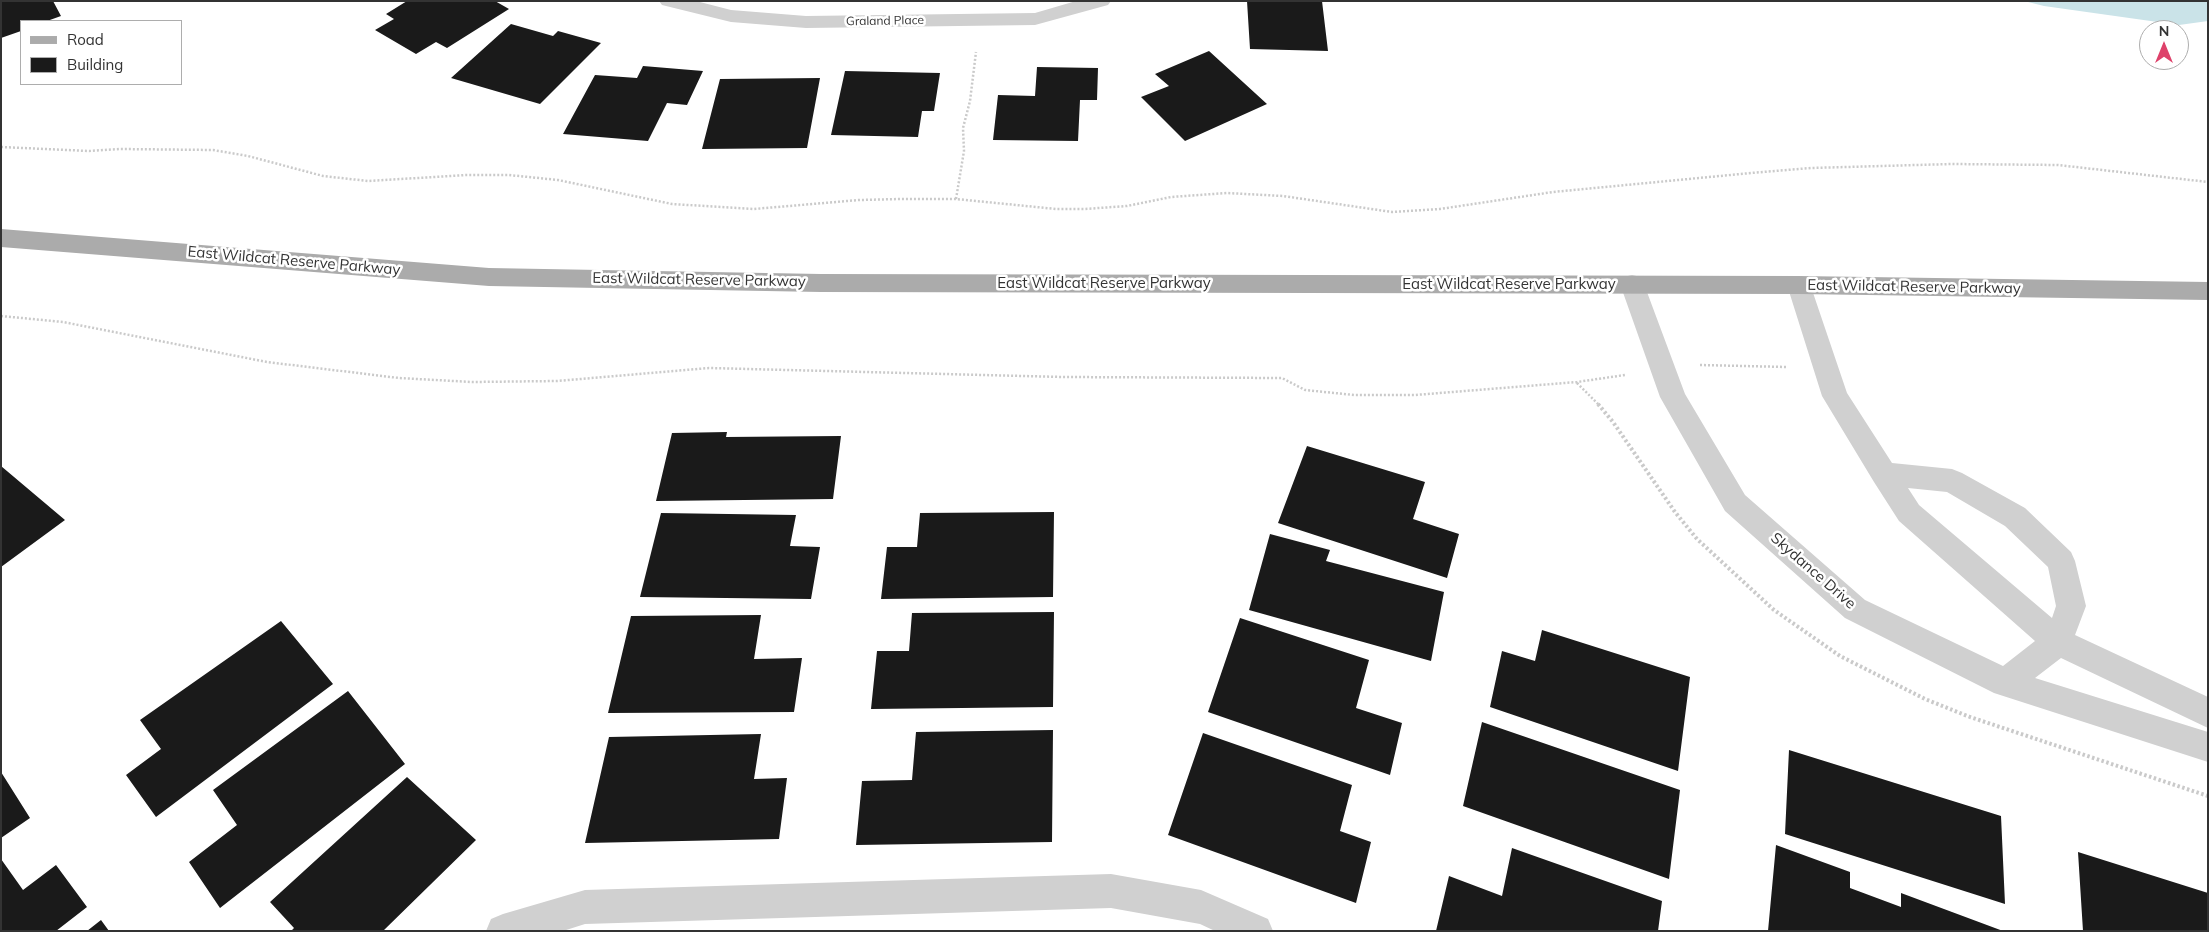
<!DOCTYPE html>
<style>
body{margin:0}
#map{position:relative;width:2209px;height:932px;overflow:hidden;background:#fff;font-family:Mulish,sans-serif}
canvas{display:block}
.frame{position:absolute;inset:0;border:2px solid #333;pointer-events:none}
.legend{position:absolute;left:20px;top:20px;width:162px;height:65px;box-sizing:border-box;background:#fff;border:1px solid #adadad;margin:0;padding:6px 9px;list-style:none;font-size:15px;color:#333}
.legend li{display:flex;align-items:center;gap:10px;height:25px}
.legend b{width:25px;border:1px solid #adadad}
.north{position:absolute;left:2139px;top:20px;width:50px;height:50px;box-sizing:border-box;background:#fff;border:1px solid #adadad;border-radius:50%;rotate:0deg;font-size:14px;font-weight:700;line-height:20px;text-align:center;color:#333}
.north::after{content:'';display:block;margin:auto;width:18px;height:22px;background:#de416a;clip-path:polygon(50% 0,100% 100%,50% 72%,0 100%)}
</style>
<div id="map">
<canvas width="2209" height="932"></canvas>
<div class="frame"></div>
<ul class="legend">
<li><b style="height:6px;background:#ababab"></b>Road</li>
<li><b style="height:14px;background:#1a1a1a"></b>Building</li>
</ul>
<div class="north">N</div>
</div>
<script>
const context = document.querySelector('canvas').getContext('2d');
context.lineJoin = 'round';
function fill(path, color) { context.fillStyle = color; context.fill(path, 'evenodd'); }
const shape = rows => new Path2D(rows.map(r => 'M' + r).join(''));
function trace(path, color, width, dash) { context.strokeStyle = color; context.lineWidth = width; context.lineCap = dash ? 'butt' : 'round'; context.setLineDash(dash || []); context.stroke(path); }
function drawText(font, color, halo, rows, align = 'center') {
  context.font = font + ' Mulish,sans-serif'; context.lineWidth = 5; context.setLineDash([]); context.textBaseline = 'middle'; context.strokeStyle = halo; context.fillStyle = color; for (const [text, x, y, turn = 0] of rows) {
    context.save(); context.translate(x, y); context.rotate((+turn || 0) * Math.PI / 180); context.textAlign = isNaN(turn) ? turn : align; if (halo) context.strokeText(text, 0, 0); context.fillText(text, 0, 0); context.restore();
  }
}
const water = shape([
 [2024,1,2208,1,2208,21,2179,25,2044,6]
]);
const building = shape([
 [1,1,53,1,61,16,47,21,21,21,21,31,1,38],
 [407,1,495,1,509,9,447,48,436,42,416,54,375,30,394,19,386,14],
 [1247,1,1322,1,1328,51,1250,49],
 [511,24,553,36,558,31,601,43,540,104,451,78],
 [1209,51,1267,104,1185,141,1141,97,1169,86,1155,74],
 [643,66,703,71,687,105,667,103,648,141,563,134,595,75,637,78],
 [1037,67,1098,68,1097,100,1080,100,1078,141,993,140,998,95,1035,96],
 [845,71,940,73,934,111,922,111,918,137,831,135],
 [820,78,807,148,702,149,720,79],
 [727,432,726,437,841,436,833,499,656,501,672,433],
 [1307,446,1425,482,1413,519,1459,534,1447,578,1278,523],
 [1,466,65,520,1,567],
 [1054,512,1053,597,881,599,887,547,917,547,920,513],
 [661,513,796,515,790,546,820,547,811,599,640,597],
 [1270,534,1330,550,1326,561,1444,592,1431,661,1249,610],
 [1054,612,1053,707,871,709,877,651,909,651,912,613],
 [761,615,754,659,802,658,794,712,608,713,631,616],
 [1240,618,1369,660,1356,708,1402,723,1390,775,1208,712],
 [281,621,333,684,156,817,126,775,161,749,140,720],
 [1542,630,1690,677,1678,771,1490,707,1502,651,1535,661],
 [348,691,405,764,220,908,189,862,237,825,213,790],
 [1482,722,1680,790,1669,879,1463,806],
 [1053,730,1052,842,856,845,862,781,912,780,916,732],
 [1203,733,1352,785,1340,831,1371,842,1356,903,1168,835],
 [761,734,754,779,787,778,779,839,585,843,609,737],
 [1789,750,2001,816,2005,904,1785,834],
 [1,772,30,818,1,838],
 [407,777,476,840,383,931,291,931,294,928,270,902],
 [1776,845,1850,872,1850,888,1901,907,1901,893,2003,931,1768,931],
 [1512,848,1662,901,1658,931,1436,931,1449,876,1502,896],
 [2078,852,2208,893,2208,931,2083,931],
 [1,859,23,890,56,865,87,907,56,931,1,931],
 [101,920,109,931,87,931]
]);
const pathFar1 = shape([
 [1,147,89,151,120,149,213,150,248,156,323,176,368,181,467,175,509,175,558,180,672,204,754,209,859,200,901,199,956,199,1056,209,1085,209,1127,206,1171,197,1227,193,1283,196,1392,212,1440,209,1553,192,1751,173,1811,168,1952,164,2058,165,2208,182],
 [956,199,964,151,963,128,970,101,976,52],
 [1,316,63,322,267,362,399,378,472,382,557,381,709,368,1062,377,1282,378,1305,390,1354,395,1415,395,1577,382,1625,375],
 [1700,365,1787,367],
 [1577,383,1599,405]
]);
const path = shape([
 [1598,404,1613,422,1675,512,1697,539,1774,610,1840,656,1925,699,1970,717,2208,796]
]);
const minor = shape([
 [659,1,696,1,731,10,806,16,1035,13,1076,1,1111,1,1108,5,1035,25,806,28,731,22,662,5,659,1],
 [1632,275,1641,277,1644,284,1685,394,1745,495,1865,600,2003,666,2035,641,1899,521,1874,482,1822,396,1787,285,1790,278,1799,276,1808,278,1847,393,1892,463,1952,469,1962,473,2025,508,2071,552,2075,561,2086,606,2075,635,2208,697,2208,728,2061,658,2035,678,2208,732,2208,762,1994,693,1845,618,1725,511,1660,397,1620,284,1623,277,1632,275],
 [1908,488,1947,492,2005,526,2048,567,2056,606,2052,618,1919,505,1908,488],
 [1111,874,1201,890,1268,919,1273,931,1215,931,1200,924,1111,908,585,924,563,931,486,931,491,919,503,914,585,890,1111,874]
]);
const major = shape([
 [1,229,489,268,821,274,1799,276,2208,282,2208,300,1799,294,821,292,489,286,1,247,1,229]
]);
const farStreetnames = [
 ["Graland Place",885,21,-1]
];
const streetNames = [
 ["East Wildcat Reserve Parkway",294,261,5],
 ["East Wildcat Reserve Parkway",699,280,1],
 ["East Wildcat Reserve Parkway",1104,283],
 ["East Wildcat Reserve Parkway",1509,284],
 ["East Wildcat Reserve Parkway",1914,287,1],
 ["Skydance Drive",1813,571,41]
];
fill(water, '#cae3e8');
fill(building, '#1a1a1a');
trace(pathFar1, '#cacaca', 2.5, [2, 2]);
trace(path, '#cacaca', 4, [2.5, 2.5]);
fill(minor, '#d0d0d0');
fill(major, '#ababab');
drawText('12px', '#333', '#fff', farStreetnames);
drawText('15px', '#333', '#fff', streetNames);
</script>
